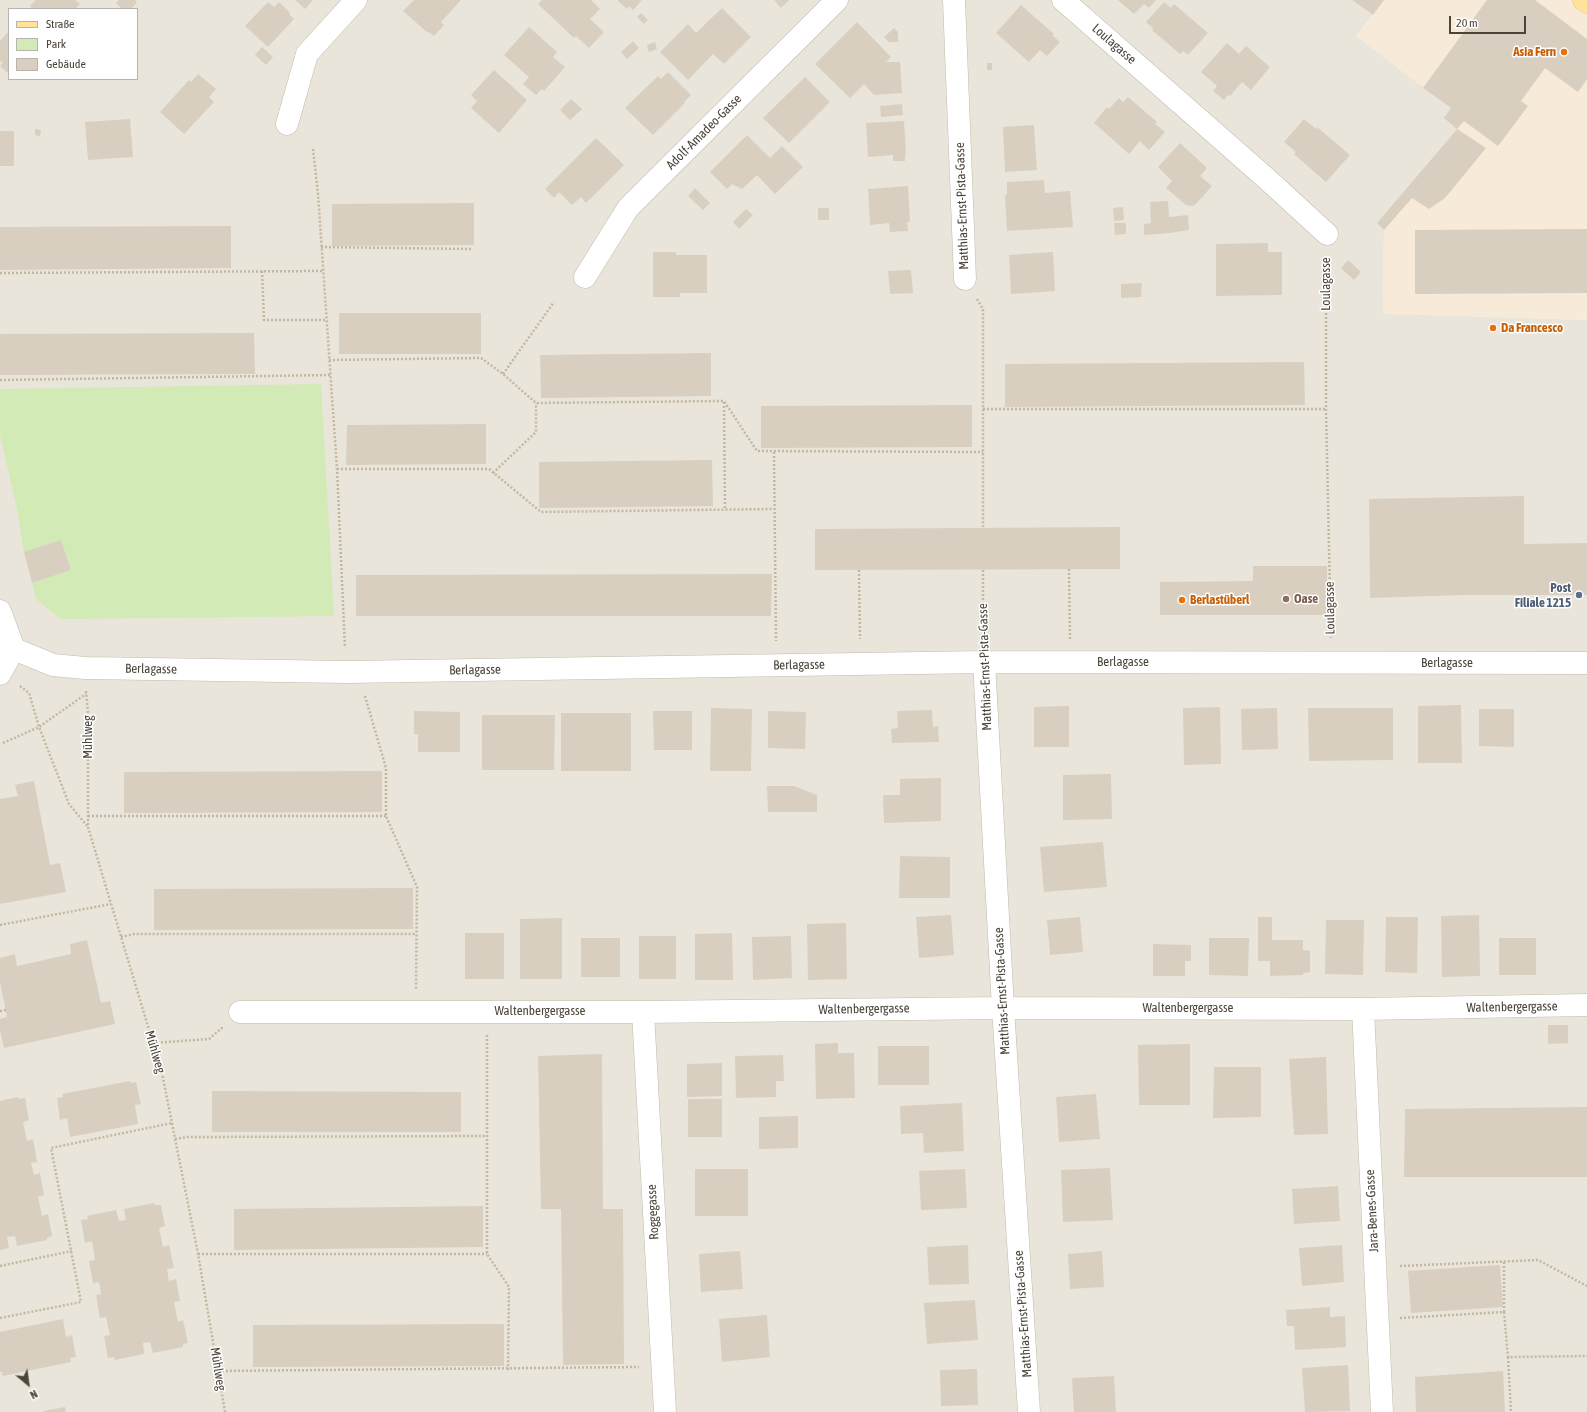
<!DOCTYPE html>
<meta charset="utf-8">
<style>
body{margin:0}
#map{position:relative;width:1587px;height:1412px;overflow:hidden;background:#f6f3ec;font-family:"Asap Condensed",sans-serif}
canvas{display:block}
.legend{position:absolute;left:8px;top:8px;width:130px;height:72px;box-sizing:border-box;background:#fff;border:1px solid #b7b4b0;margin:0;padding:5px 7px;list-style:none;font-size:12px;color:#4b4439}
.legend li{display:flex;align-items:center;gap:8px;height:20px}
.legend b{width:20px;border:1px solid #b7b4b0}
.north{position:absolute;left:8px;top:1364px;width:40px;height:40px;-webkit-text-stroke:3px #fff;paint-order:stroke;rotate:151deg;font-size:11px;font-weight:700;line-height:16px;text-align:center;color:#4b4439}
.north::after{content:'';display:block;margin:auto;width:14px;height:18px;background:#4b4439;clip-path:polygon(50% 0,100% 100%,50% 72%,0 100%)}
.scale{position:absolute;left:1449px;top:16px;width:77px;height:18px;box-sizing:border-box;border:2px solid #4b4439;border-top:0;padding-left:5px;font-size:12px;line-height:14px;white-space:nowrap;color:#4b4439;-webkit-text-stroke:3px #fff;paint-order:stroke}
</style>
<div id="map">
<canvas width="1587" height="1412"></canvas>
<ul class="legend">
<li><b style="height:5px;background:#ffe39c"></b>Straße</li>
<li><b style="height:11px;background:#d2eab5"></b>Park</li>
<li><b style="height:11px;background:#d8cfc1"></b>Gebäude</li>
</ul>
<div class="north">N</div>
<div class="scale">20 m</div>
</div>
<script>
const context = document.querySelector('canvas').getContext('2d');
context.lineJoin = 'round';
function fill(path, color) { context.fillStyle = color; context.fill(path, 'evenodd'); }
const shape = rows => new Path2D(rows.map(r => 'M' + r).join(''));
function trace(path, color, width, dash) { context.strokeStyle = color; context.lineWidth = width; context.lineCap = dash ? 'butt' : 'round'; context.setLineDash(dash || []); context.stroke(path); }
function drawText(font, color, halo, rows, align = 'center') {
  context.font = font + ' "Asap Condensed",sans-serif'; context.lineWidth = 3; context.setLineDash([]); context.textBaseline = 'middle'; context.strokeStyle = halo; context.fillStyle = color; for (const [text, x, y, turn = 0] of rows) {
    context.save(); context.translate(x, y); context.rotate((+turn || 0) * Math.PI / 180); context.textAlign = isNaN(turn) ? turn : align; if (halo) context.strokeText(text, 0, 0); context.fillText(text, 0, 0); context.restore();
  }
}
const residential = shape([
 [0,0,1352,0,1373,15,1356,36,1451,108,1457,129,1377,223,1384,230,1383,313,1587,320,1587,1412,0,1412],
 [9,9,137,9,137,79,9,79]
]);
const commercial = shape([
 [1352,0,1587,0,1587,320,1383,314,1384,230,1377,223,1457,129,1444,118,1451,108,1356,36,1373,16]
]);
const green = shape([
 [321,384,334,616,61,619,36,599,32,583,71,570,61,540,24,552,17,509,0,435,0,389]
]);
const building = shape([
 [36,0,75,0,80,4,75,9,33,9,30,6],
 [119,0,135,0,137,2,131,9,122,9,116,3],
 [295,0,313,0,305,9],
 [414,0,461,0,441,22,444,25,434,36,429,32,428,33,403,11],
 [542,0,591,0,600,9,590,19,604,32,589,48,576,36,574,38,538,4],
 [619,0,642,0,633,10,629,6,627,9,618,1],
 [774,0,789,0,781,8],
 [1118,0,1156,0,1149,8,1144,4,1134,14],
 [1352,0,1384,0,1373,15],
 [1487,0,1535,0,1587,39,1587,79,1578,92,1545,68,1521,101,1528,106,1498,146,1464,121,1457,129,1444,118,1451,108,1423,88],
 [268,2,274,7,279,2,290,13,289,14,294,19,268,47,245,26],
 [1164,2,1171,8,1174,4,1208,33,1188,55,1183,51,1180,54,1152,30,1153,28,1146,22],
 [1021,5,1054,34,1052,35,1060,42,1047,56,1040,50,1029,62,996,33],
 [722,8,751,37,724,64,713,54,688,80,660,52,688,24,696,33],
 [641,13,648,20,644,24,637,17],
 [857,22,891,57,886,62,900,62,902,93,874,95,864,84,850,98,815,64],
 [529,27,557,52,553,57,565,67,544,91,542,89,536,95,523,84,529,77,504,55],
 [894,28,898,32,898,42,889,42,884,37],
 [9,31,9,74,0,66,3,63,0,61,0,41],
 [633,41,639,48,627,59,621,52],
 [655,42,657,49,649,52,647,45],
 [1227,43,1239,54,1246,46,1270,67,1251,90,1242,82,1230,96,1228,95,1224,100,1213,91,1217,86,1201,72],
 [262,47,273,57,266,65,255,55],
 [987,63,992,63,992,70,987,70],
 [494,70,527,100,499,133,471,108,477,101,471,95],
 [668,72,691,95,684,102,685,103,653,135,625,108,658,76,661,79],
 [198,74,216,89,209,97,214,102,184,134,160,112,189,80,191,82],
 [805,77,830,102,789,143,763,118],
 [1128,97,1157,122,1155,124,1165,132,1149,150,1140,141,1129,154,1094,123,1107,107,1109,109,1119,98,1123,102],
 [571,99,582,109,570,120,560,110],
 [902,104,903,115,881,117,880,106],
 [130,119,133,157,88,160,85,122],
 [1304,119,1316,129,1317,127,1350,155,1326,182,1294,154,1296,152,1284,142],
 [904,121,906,155,905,154,905,161,893,161,893,155,868,157,866,123],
 [1034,125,1037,170,1005,172,1003,127],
 [35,129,41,130,40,136,35,135],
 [1457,129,1486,148,1445,198,1429,209,1412,198,1384,230,1377,223],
 [0,131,14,131,14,166,0,166],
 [747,135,770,158,782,146,803,167,775,194,757,175,742,189,732,184,727,189,710,172],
 [596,138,624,165,586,203,581,197,572,205,559,192,554,198,545,189],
 [1180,143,1207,168,1200,176,1212,186,1196,204,1192,206,1186,205,1166,188,1172,181,1158,167],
 [1044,180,1045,193,1070,191,1073,227,1007,231,1005,195,1007,195,1007,182],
 [908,186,910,222,907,222,908,231,890,232,889,223,870,225,868,189],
 [695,188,710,203,703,210,688,196],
 [1168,201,1169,217,1188,215,1189,230,1170,233,1144,235,1144,224,1151,223,1150,202],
 [474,203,474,245,332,246,332,204],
 [1123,207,1124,220,1114,221,1113,208],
 [818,208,829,208,829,220,818,220],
 [746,209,753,215,739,229,733,222],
 [1114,223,1126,223,1126,234,1115,235],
 [231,226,231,268,0,270,0,227],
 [1587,229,1587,293,1415,294,1415,230],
 [1268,243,1268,252,1282,252,1282,295,1216,296,1216,244],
 [653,252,676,252,676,255,707,255,707,293,680,293,680,297,653,297],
 [1053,252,1055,291,1011,294,1009,255],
 [1348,260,1361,272,1354,280,1341,268],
 [911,270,913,293,890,294,888,271],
 [1142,283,1141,297,1121,298,1121,284],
 [339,313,481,313,481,354,339,354],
 [254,333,255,374,0,375,0,334],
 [711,353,711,396,541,398,540,355],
 [1304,362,1305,405,1005,407,1005,364],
 [972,405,972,447,761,448,761,406],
 [486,424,486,464,346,465,347,425],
 [712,460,713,506,539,508,539,462],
 [1524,496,1524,544,1587,543,1587,595,1463,595,1370,598,1369,499],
 [1120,527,1120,569,815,570,815,529],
 [61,540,71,570,32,583,24,552],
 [1253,566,1327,566,1327,615,1160,615,1160,582,1253,581],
 [772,574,771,616,356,616,356,575],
 [1461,705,1462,763,1418,763,1418,706],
 [1069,706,1069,747,1034,747,1034,707],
 [1220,707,1221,764,1184,765,1183,708],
 [711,708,752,709,751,771,710,771],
 [1277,708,1278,749,1242,750,1241,709],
 [1308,708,1393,708,1393,760,1309,761],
 [1479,709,1514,709,1514,747,1479,746],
 [932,710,933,727,938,726,939,742,892,743,891,729,898,728,897,711],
 [414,711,460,712,460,752,418,752,418,734,414,734],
 [653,711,692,711,692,750,654,750],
 [768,711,806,712,805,749,768,748],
 [561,713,631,713,631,771,561,771],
 [482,715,555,715,554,770,482,770],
 [382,771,382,812,124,813,124,772],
 [1111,774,1112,819,1063,820,1063,775],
 [941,778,941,821,884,823,883,795,900,795,900,779],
 [34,781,50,865,60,863,66,892,0,904,0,799,18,796,15,785],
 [767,786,794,786,817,795,817,812,768,812],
 [1103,842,1107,887,1044,892,1040,847],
 [900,856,950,857,950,898,899,898],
 [413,888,413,929,154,930,154,889],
 [951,915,954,955,919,958,916,917],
 [1479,915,1480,976,1442,977,1441,916],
 [1080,917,1083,952,1050,955,1047,920],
 [1258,917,1272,917,1272,940,1303,940,1303,950,1310,951,1310,972,1303,973,1303,975,1270,976,1270,961,1258,961],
 [1386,917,1418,917,1417,973,1385,972],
 [562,918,562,979,520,979,520,919],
 [1326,920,1364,920,1363,975,1325,974],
 [846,923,847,979,808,980,807,924],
 [465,933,504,933,504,979,465,979],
 [732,933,733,980,695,980,695,934],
 [639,936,676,936,676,979,639,979],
 [791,936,792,978,753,980,752,937],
 [581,938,620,938,620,977,581,977],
 [1209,938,1249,938,1248,976,1209,975],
 [1499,938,1536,938,1536,975,1499,975],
 [87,940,101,1003,110,1001,115,1024,4,1048,0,1030,0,1019,7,1017,0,982,0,958,15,954,17,966,71,954,70,944],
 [1153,944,1191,945,1191,961,1185,961,1185,976,1153,976],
 [1548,1025,1568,1025,1568,1043,1548,1044],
 [838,1043,838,1053,854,1053,855,1098,816,1099,815,1044],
 [1190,1044,1190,1105,1139,1105,1138,1045],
 [878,1046,929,1046,929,1085,878,1085],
 [602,1054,603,1209,623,1209,624,1364,563,1365,561,1209,541,1209,538,1056],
 [783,1055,784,1081,776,1081,776,1097,736,1098,735,1056],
 [1326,1057,1328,1134,1294,1135,1289,1059],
 [722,1063,722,1096,687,1097,687,1064],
 [1214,1067,1261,1067,1261,1117,1213,1118],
 [130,1081,131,1083,136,1082,141,1104,135,1105,138,1124,70,1137,67,1118,60,1120,57,1098,63,1097,62,1094],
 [212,1091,461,1092,461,1132,212,1132],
 [1096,1094,1100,1139,1059,1142,1056,1097],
 [18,1097,19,1099,25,1098,29,1120,23,1122,27,1141,33,1139,37,1162,31,1163,34,1175,40,1173,44,1195,38,1197,42,1216,48,1214,52,1236,47,1238,47,1240,17,1246,15,1236,7,1237,9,1248,0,1250,0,1101],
 [688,1099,722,1099,722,1137,688,1137],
 [962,1103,964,1151,924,1153,923,1133,901,1134,900,1106],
 [1587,1107,1587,1177,1404,1177,1405,1109],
 [798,1116,798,1148,759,1149,759,1117],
 [1110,1168,1113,1220,1063,1222,1061,1170],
 [695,1169,748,1169,748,1216,695,1216],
 [965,1169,967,1208,921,1210,919,1171],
 [1338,1186,1340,1221,1294,1224,1292,1189],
 [154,1203,155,1205,161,1205,165,1226,159,1228,163,1247,169,1245,174,1268,167,1269,169,1281,176,1279,180,1301,174,1302,178,1322,183,1320,188,1343,183,1344,183,1347,153,1353,150,1342,143,1343,144,1354,115,1360,114,1357,108,1358,104,1336,110,1335,106,1317,100,1318,96,1295,101,1294,99,1282,93,1283,89,1261,95,1260,92,1241,85,1243,81,1220,88,1219,87,1216,116,1210,119,1221,126,1220,124,1209],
 [483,1206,483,1247,234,1250,234,1209],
 [968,1245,969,1284,929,1285,927,1247],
 [1342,1245,1344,1282,1302,1286,1299,1248],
 [740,1251,743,1289,701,1292,699,1254],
 [1102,1251,1104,1287,1070,1289,1068,1254],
 [1500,1265,1503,1307,1411,1313,1408,1271],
 [975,1300,978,1340,927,1344,924,1303],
 [1330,1307,1330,1317,1345,1316,1346,1347,1295,1350,1294,1326,1287,1326,1286,1310],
 [767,1315,770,1357,722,1362,719,1319],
 [63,1319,66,1337,72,1335,76,1357,70,1358,71,1362,3,1376,2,1372,0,1372,0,1332],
 [504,1324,504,1366,253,1367,253,1325],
 [1348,1365,1350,1411,1305,1412,1302,1368],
 [977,1369,978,1405,941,1406,940,1370],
 [1503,1371,1505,1412,1416,1412,1415,1377],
 [1114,1376,1116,1412,1074,1412,1072,1378],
 [65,1407,66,1412,44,1412,44,1411]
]);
const path = shape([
 [313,149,318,194,337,469,345,648],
 [321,247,472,249],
 [1326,257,1326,409,1331,638],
 [262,271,264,320,326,320],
 [0,273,323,271],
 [977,299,983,309,983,527],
 [329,360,481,358,503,374,536,403,724,401,757,451,983,452],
 [503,374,554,302],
 [0,380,330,375],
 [724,402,725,510],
 [983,409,1326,409],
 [774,452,776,641],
 [337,469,489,469,541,512,774,509],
 [493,473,536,432,536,403],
 [1069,569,1070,639],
 [859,570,860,639],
 [983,570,983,638],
 [20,686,29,693,39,727,69,804,88,827],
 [86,691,88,713,88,827,162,1073,198,1254,225,1412],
 [365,696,386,768,386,816,417,887,416,989],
 [3,743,39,727,86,694],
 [88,816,386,816],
 [0,925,111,904],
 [121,937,134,934,416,934],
 [0,1011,6,1010],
 [487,1035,487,1254,509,1287,508,1370],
 [153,1043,209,1039,223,1027],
 [175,1139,188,1137,487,1136],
 [198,1254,487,1254],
 [0,1266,72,1251],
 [1400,1266,1538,1260,1587,1286],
 [1504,1312,1504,1261],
 [0,1318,81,1302,51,1148,172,1123],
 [1400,1318,1504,1312,1508,1357,1587,1356],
 [1508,1357,1511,1412],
 [218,1371,639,1367]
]);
const minor = shape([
 [954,0,965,279],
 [1063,0,1267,179,1327,234],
 [287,124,307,54,356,0],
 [585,277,628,208,837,0],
 [0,611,14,649],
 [0,650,14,649,53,665,85,668,347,672,984,662,1587,663],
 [984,662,1003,1008,1029,1412],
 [0,674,14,649],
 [1363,1009,1382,1412],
 [240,1012,643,1012,1003,1008,1363,1009,1587,1005],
 [643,1012,665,1412]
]);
const major = shape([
 [1584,0,1587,2]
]);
const markers = [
 [1564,52,4,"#e8710a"],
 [1493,328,4,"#e8710a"],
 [1579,595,4,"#5c6f8a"],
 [1286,599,4,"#8d6e63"],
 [1182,600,4,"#e8710a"]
];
const streetNames = [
 ["Loulagasse",1114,44,41],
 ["Adolf-Amadeo-Gasse",704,132,-45],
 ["Matthias-Ernst-Pista-Gasse",962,206,-92],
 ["Loulagasse",1326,284,-90],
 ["Loulagasse",1330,608,-91],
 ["Berlagasse",1123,662],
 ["Berlagasse",1447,663],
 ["Berlagasse",799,665,-1],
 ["Matthias-Ernst-Pista-Gasse",985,667,-92],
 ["Berlagasse",151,669,1],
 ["Berlagasse",475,670,-1],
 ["Mühlweg",88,737,-90],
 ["Matthias-Ernst-Pista-Gasse",1002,991,-93],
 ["Waltenbergergasse",1512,1007,-1],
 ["Waltenbergergasse",1188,1008],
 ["Waltenbergergasse",864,1009,-1],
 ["Waltenbergergasse",540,1011],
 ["Mühlweg",155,1052,74],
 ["Jara-Benes-Gasse",1372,1211,-93],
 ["Roggegasse",653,1212,-93],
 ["Matthias-Ernst-Pista-Gasse",1023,1314,-94],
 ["Mühlweg",218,1369,81]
];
const foodNames = [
 ["Asia Fern",1556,52,"right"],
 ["Da Francesco",1501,328],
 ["Berlastüberl",1190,600]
];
const serviceNames = [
 ["Post",1571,588],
 ["Filiale 1215",1571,603]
];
const educationNames = [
 ["Oase",1294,599]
];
fill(residential, '#eae5da');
fill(commercial, '#f7ead8');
fill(green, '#d2eab5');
fill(building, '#d8cfc1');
trace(minor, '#c2bbae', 23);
trace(major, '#e6c16a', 23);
trace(path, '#c4b79f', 2.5, [2, 2]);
trace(minor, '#fff', 22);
trace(major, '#ffe39c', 22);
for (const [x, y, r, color] of markers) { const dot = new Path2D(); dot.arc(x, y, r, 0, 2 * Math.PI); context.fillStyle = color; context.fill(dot); trace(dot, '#fff', 1.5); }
drawText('13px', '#4b4439', '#fff', streetNames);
drawText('bold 13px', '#c56008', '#fff', foodNames, 'left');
drawText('bold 13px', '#4e5e75', '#fff', serviceNames, 'right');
drawText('bold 13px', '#785e54', '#fff', educationNames, 'left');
</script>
